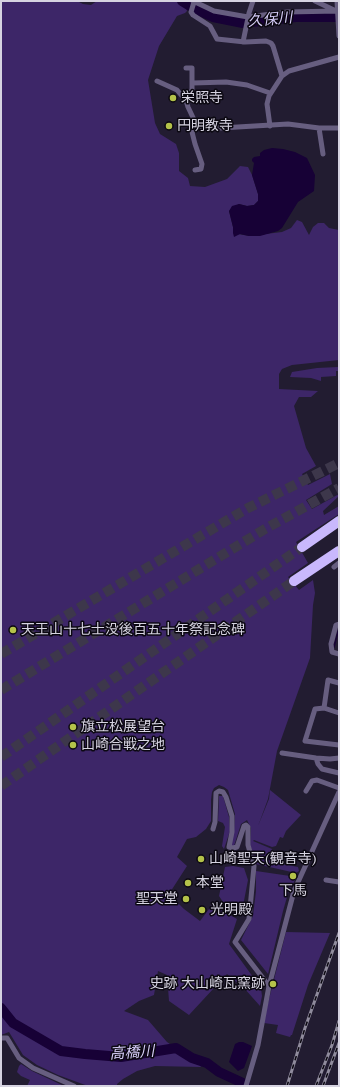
<!DOCTYPE html>
<meta charset="utf-8">
<style>
body{margin:0}
#map{position:relative;width:340px;height:1087px;overflow:hidden;background:#221c31;font-family:"PT Serif",serif}
canvas{display:block}
.frame{position:absolute;inset:0;border:2px solid #d6d3e1;pointer-events:none}
</style>
<div id="map">
<canvas width="340" height="1087"></canvas>
<div class="frame"></div>
</div>
<script>
const context = document.querySelector('canvas').getContext('2d');
context.lineJoin = 'round';
function fill(path, color) { context.fillStyle = color; context.fill(path, 'evenodd'); }
const shape = rows => new Path2D(rows.map(r => 'M' + r).join(''));
function trace(path, color, width, dash) { context.strokeStyle = color; context.lineWidth = width; context.lineCap = dash ? 'butt' : 'round'; context.setLineDash(dash || []); context.stroke(path); }
function drawText(font, color, halo, rows, align = 'center') {
  context.font = font + ' "PT Serif","Noto Sans JP",serif'; context.lineWidth = 3; context.setLineDash([]); context.textBaseline = 'middle'; context.strokeStyle = halo; context.fillStyle = color; for (const [text, x, y, turn = 0] of rows) {
    context.save(); context.translate(x, y); context.rotate((+turn || 0) * Math.PI / 180); context.textAlign = isNaN(turn) ? turn : align; if (halo) context.strokeText(text, 0, 0); context.fillText(text, 0, 0); context.restore();
  }
}
const green = shape([
 [1,1,77,1,83,4,91,5,97,1,103,2,104,1,182,1,185,3,187,11,185,13,177,16,159,46,148,80,155,123,160,134,176,144,179,153,179,171,188,178,190,186,205,187,227,179,240,166,248,167,252,175,258,194,258,201,254,205,247,206,239,204,229,211,233,227,233,233,249,236,282,232,291,228,297,220,302,222,309,235,313,227,318,223,324,223,329,228,339,230,339,360,292,365,282,369,279,374,279,389,318,391,311,397,299,397,294,406,306,448,316,466,302,474,308,485,330,474,332,484,306,500,312,509,339,494,339,496,323,511,324,515,339,506,339,514,296,542,308,563,288,577,299,590,313,580,315,593,313,605,310,658,277,751,268,799,258,826,269,799,270,790,301,815,286,831,283,838,280,837,276,846,272,847,254,840,253,841,272,849,268,860,276,863,298,867,299,871,296,873,256,864,250,845,251,828,247,820,241,824,234,846,231,846,234,830,235,814,228,790,224,787,219,785,214,788,212,792,211,800,211,821,206,829,196,837,187,839,177,857,187,866,169,894,184,909,200,921,212,905,237,919,229,944,261,988,262,996,260,1006,244,988,227,974,189,1015,169,1001,167,975,158,971,154,995,139,1001,124,1011,148,1020,167,1042,190,1058,198,1062,201,1067,155,1066,137,1071,123,1079,117,1084,117,1086,88,1086,58,1075,37,1065,23,1055,9,1032,1,1035],
 [338,367,338,371,336,371,336,376,321,377,321,381,311,378,290,377,292,372,317,368],
 [219,796,223,796,229,817,230,831,224,849,222,846,225,827,223,823,218,821],
 [233,866,244,868,248,880,242,911,223,902,219,896,225,867],
 [256,871,297,877,289,890,283,911,268,974,241,940,253,916,256,891],
 [286,932,330,933,308,985,292,1035,291,1035,290,1037,276,1033,278,1025,264,1023,267,1007],
 [21,1064,32,1071,64,1086,27,1086,30,1080,21,1076,17,1072,19,1066]
]);
const water = shape([
 [272,148,283,149,295,152,307,158,315,175,314,191,298,202,282,228,278,231,260,236,249,236,240,234,234,237,233,233,233,227,229,211,232,206,239,204,247,206,254,205,258,201,258,194,252,175,254,163,252,161,252,159,254,157,260,156,260,153,264,150],
 [239,1042,243,1042,252,1046,244,1068,238,1071,229,1062,235,1044]
]);
const stream = shape([
 [334,647,339,628]
]);
const river = shape([
 [182,1,195,9,213,17,243,23,296,17,339,17],
 [1,1008,13,1023,61,1051,85,1054,121,1057,176,1048,192,1058,207,1063,219,1072,245,1084]
]);
const motorwayTunnel = shape([
 [1,654,248,508,339,463],
 [1,690,265,529,339,488],
 [1,757,302,547],
 [1,786,294,581]
]);
const minor = shape([
 [193,1,214,11,248,17,287,12,337,11],
 [315,1,334,10],
 [337,1,339,36],
 [194,2,191,12,193,15,210,26,217,39,245,42,266,41,271,43,273,46,282,76],
 [243,42,249,13,253,1],
 [157,81,177,90,182,96,185,97,189,94,192,90,192,68,186,68],
 [193,83,226,82,247,85,270,93],
 [185,97,188,107,197,126,221,128,288,124,319,128,339,128],
 [270,126,267,104,269,96,282,76,289,71,339,57],
 [319,128,323,154],
 [195,170,201,169,202,164,195,144,192,132,197,126],
 [334,567,339,563],
 [339,624,336,625,331,644,332,652,339,654],
 [324,708,328,680,339,683],
 [339,713,324,708,315,709,305,741,339,745],
 [282,753,316,758,330,759,339,758],
 [316,758,318,764,322,769,339,773],
 [306,791,312,781,317,780,339,788],
 [213,829,215,822,216,793,219,791,223,792,226,797,232,816,232,832,229,847,233,848,237,847,244,826,246,825,248,827,248,845,254,866,249,919,235,942,269,986],
 [326,880,339,882],
 [1,1038,7,1038,19,1058,33,1068,74,1086],
 [246,1086,258,1045,269,986,294,891,339,792]
]);
const motorway = shape([
 [302,547,339,521],
 [294,581,339,551]
]);
const rail = shape([
 [287,1086,305,1028,339,933],
 [316,1086,332,1045,339,1021],
 [323,1086,339,1043]
]);
const markers = [
 [173,98,4,"#b4c24a"],
 [169,126,4,"#b4c24a"],
 [13,630,4,"#b4c24a"],
 [73,727,4,"#b4c24a"],
 [73,745,4,"#b4c24a"],
 [201,859,4,"#b4c24a"],
 [293,876,4,"#b4c24a"],
 [188,883,4,"#b4c24a"],
 [186,899,4,"#b4c24a"],
 [202,910,4,"#b4c24a"],
 [273,984,4,"#b4c24a"]
];
const poiNames = [
 ["栄照寺",181,98],
 ["円明教寺",177,126],
 ["天王山十七士没後百五十年祭記念碑",21,630],
 ["旗立松展望台",81,727],
 ["山崎合戦之地",81,745],
 ["山崎聖天(観音寺)",209,859],
 ["本堂",196,883],
 ["下馬",293,891,"center"],
 ["聖天堂",178,899,"right"],
 ["光明殿",210,910],
 ["史跡 大山崎瓦窯跡",265,984,"right"]
];
const waterNames = [
 ["久保川",270,20,-5],
 ["高橋川",132,1053,-4]
];
fill(green, '#3d2668');
fill(water, '#170136');
trace(stream, '#170136', 1.5);
trace(river, '#170136', 10);
trace(motorwayTunnel, '#3d374b', 10, [10, 5]);
trace(minor, '#675e80', 5);
trace(motorway, '#c9b8fd', 10);
trace(rail, '#908c9d', 3);
trace(rail, '#0b0811', 1.5, [4.5]);
for (const [x, y, r, color] of markers) { const dot = new Path2D(); dot.arc(x, y, r, 0, 2 * Math.PI); context.fillStyle = color; context.fill(dot); trace(dot, '#0b0811', 1.5); }
drawText('14px', '#d6d3e1', '#0b0811', poiNames, 'left');
drawText('italic 15px', '#d5ccf7', '#0b0811', waterNames);
</script>
